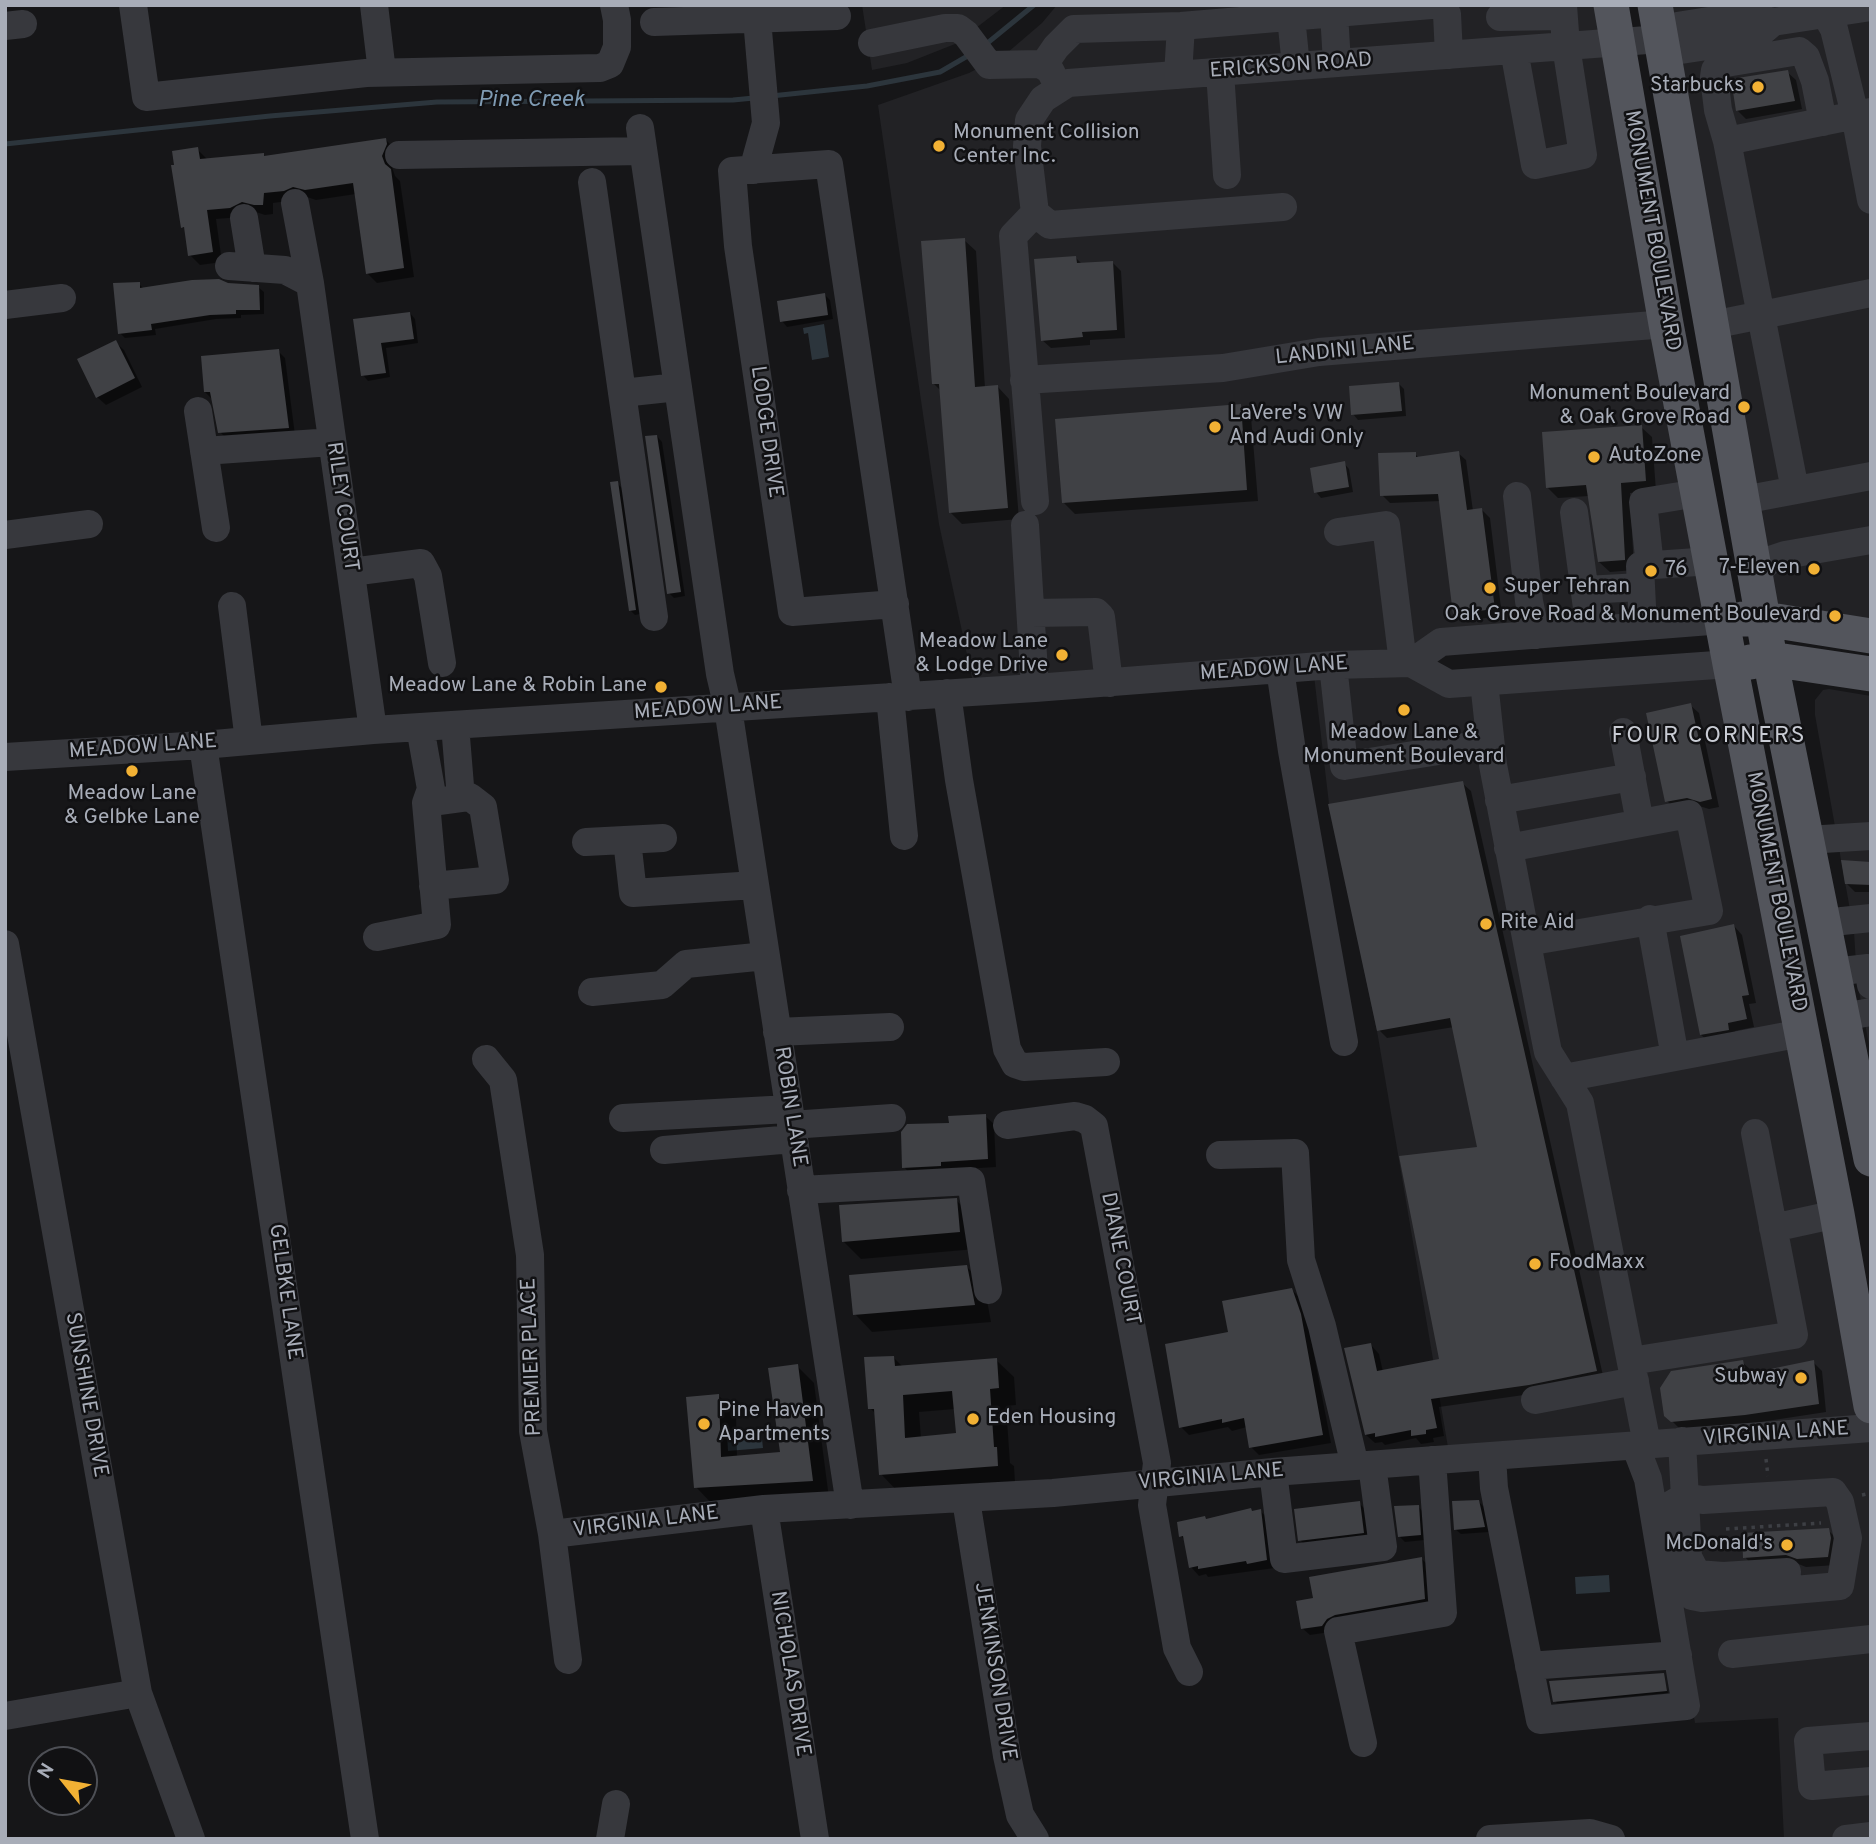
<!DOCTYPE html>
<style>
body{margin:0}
#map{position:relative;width:1876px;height:1844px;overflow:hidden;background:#161618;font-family:Overpass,sans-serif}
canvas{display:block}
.frame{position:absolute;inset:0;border:7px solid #a8adb8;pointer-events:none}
.north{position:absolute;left:28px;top:1746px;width:70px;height:70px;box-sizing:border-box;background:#111113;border:2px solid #4d4f55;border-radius:50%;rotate:301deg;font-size:19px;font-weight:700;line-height:28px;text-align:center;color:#a8adb8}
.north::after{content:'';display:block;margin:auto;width:24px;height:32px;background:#f2b134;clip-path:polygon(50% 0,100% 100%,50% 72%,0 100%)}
</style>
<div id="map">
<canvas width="1876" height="1844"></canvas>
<div class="frame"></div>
<div class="north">N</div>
</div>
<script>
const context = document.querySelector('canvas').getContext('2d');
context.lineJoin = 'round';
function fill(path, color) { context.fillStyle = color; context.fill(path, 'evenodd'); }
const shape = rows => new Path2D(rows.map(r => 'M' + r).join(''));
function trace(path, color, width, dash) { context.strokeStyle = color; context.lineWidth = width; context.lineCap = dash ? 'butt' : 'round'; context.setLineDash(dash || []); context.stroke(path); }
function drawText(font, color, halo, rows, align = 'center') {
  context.font = font + ' Overpass,sans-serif'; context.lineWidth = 5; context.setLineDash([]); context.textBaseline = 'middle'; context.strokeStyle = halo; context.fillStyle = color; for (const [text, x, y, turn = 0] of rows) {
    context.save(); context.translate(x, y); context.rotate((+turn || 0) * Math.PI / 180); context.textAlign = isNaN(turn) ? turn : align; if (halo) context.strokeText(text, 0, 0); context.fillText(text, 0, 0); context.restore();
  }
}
const built = shape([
 [862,5,1006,5,955,44,907,63,872,70],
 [1057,5,1611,5,1723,620,1441,642,1412,663,1449,684,1730,664,1871,1406,1871,1839,1784,1839,1778,1718,1695,1723,1647,1444,1450,1459,1377,1031,1329,804,1313,667,975,692,939,524,878,105,969,73,1007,53,1042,23],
 [1655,5,1871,5,1871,636,1764,619],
 [1829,689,1871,696,1871,1056,1857,980,1854,932,1815,715,1815,700,1823,690]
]);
const water = shape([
 [824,324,829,357,812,360,808,333,804,334,803,328],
 [761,1430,763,1448,728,1451,727,1433],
 [1609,1575,1610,1592,1576,1594,1575,1577]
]);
const shadow = shape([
 [1787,72,1796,80,1802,109,1746,119,1737,110],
 [386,140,396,150,397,155,392,167,395,176,400,181,414,277,377,283,367,273,356,194,316,200,304,196,295,200,273,203,273,214,265,215,253,211,241,217,216,219,222,262,200,265,190,255,186,230,183,227,197,149,207,159,263,155,266,157],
 [964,240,976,251,985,388,998,387,1009,399,1019,519,962,524,950,512,941,391,933,383],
 [1076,258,1082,264,1113,263,1121,271,1125,338,1090,340,1090,345,1051,348,1042,340],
 [139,284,145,290,227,284,258,287,264,292,264,314,241,315,241,318,216,319,155,329,156,335,125,338,120,333],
 [825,295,830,300,833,319,787,327,782,321],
 [410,313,415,319,418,343,386,348,390,377,368,381,363,375,355,320],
 [115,342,124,350,142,387,106,405,97,397],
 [278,351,285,358,295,435,227,439,220,432,212,399,205,392],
 [1399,384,1404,389,1406,416,1358,420,1353,414],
 [1240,406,1251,417,1258,501,1075,514,1064,503],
 [1641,427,1652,437,1656,491,1630,493,1634,570,1610,572,1599,562,1589,496,1558,498,1547,487],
 [657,436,662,442,685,596,674,598,669,593],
 [1458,453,1466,460,1473,511,1482,510,1490,518,1502,616,1463,621,1455,613,1441,501,1390,503,1382,495,1415,454,1420,459],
 [1344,463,1349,469,1353,492,1321,498,1316,492],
 [617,483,622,488,640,614,635,615,630,610],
 [1690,705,1699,713,1719,807,1709,809,1696,805,1675,809,1667,801],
 [1462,783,1471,791,1604,1380,1538,1393,1439,1407,1444,1436,1433,1438,1434,1442,1421,1444,1416,1438,1385,1445,1382,1442,1375,1443,1366,1435,1371,1345,1379,1354,1383,1372,1441,1360,1479,1148,1454,1027,1387,1038,1379,1030],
 [1871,863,1871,892,1855,892,1847,884],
 [1734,926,1742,935,1756,1003,1749,1004,1754,1027,1735,1031,1736,1038,1710,1043,1701,1035],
 [985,1116,994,1124,996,1167,948,1170,912,1176,904,1167,951,1125],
 [956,1200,974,1218,976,1249,861,1259,843,1241],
 [967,1267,984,1284,991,1322,872,1332,855,1314],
 [1292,1290,1300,1298,1308,1323,1331,1443,1259,1455,1251,1447,1247,1427,1232,1431,1228,1427,1189,1435,1181,1427,1230,1333],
 [894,1358,903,1367,996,1360,1014,1377,1016,1405,1006,1406,1010,1463,1014,1466,1015,1482,898,1492,881,1474,876,1414,870,1408],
 [955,1409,958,1434,921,1438,919,1412],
 [1742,1362,1751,1370,1752,1374,1813,1362,1822,1371,1826,1412,1754,1423,1681,1430,1666,1415],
 [797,1366,814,1383,829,1498,713,1505,696,1487,719,1396,736,1413,737,1457,782,1454],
 [1479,1502,1484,1507,1489,1532,1461,1534,1455,1529],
 [1359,1503,1368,1512,1372,1540,1308,1548,1300,1540],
 [1418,1506,1423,1512,1425,1540,1405,1542,1400,1537],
 [1260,1511,1269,1519,1275,1568,1208,1577,1206,1574,1199,1576,1191,1567,1186,1541,1181,1536,1207,1520],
 [1828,1530,1836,1538,1836,1565,1806,1567,1796,1563,1753,1566,1745,1557],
 [1422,1559,1429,1566,1432,1606,1330,1632,1310,1635,1302,1628,1315,1599],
 [1663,1675,1668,1693,1557,1703,1555,1701]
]);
const stream = shape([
 [985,45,1034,5],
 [771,96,867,86,940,72,971,54],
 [5,144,270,116,437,102,733,100,754,98]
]);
const building = shape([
 [1788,70,1795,101,1736,111,1731,79],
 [386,138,387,144,382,156,385,164,391,169,404,268,366,274,353,183,305,190,293,187,284,191,264,193,263,205,254,205,242,202,230,208,207,210,213,252,188,256,184,227,181,228,171,165,174,165,172,151,198,147,200,159,264,153,264,156],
 [965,238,975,387,998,385,1008,508,949,513,939,384,932,384,921,241],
 [1076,256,1077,263,1113,261,1117,330,1082,332,1083,337,1041,341,1034,259],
 [219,279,228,283,259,285,260,310,236,310,236,314,210,315,151,324,152,330,118,334,113,283,140,282,140,288,192,280],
 [825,293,828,315,780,322,777,301],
 [410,312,414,339,381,343,386,373,361,376,353,319],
 [116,340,135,378,96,398,77,359],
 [279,349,289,428,218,433,210,392,204,392,201,356],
 [1399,382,1402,411,1351,415,1349,386],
 [1241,404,1247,490,1062,503,1055,419],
 [1642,425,1646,481,1621,483,1625,558,1625,560,1598,562,1586,485,1546,488,1542,432],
 [657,435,681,592,667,594,645,436],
 [1459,451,1467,510,1482,508,1495,609,1453,614,1438,494,1380,496,1378,453,1416,452,1416,457],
 [1345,461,1349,487,1314,493,1310,468],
 [618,481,636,610,629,611,610,482],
 [1691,703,1712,799,1700,802,1687,798,1665,802,1646,713],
 [1463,781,1597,1371,1529,1385,1431,1399,1437,1428,1426,1430,1426,1434,1411,1436,1411,1430,1375,1437,1375,1433,1365,1435,1344,1348,1371,1343,1377,1371,1439,1359,1399,1156,1477,1147,1450,1018,1377,1031,1328,804],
 [1841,860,1871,862,1871,885,1845,884],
 [1734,924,1749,995,1742,996,1747,1019,1728,1023,1729,1030,1700,1035,1680,936],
 [986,1114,988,1159,941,1162,941,1166,902,1168,901,1132,907,1124,949,1123,948,1116],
 [957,1198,960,1232,842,1242,839,1205],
 [967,1265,975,1305,853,1315,849,1275],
 [1292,1288,1301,1314,1323,1435,1249,1448,1244,1418,1222,1423,1222,1419,1179,1428,1165,1344,1228,1332,1222,1301],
 [894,1356,895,1366,997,1358,999,1388,990,1389,994,1447,997,1447,998,1466,879,1475,874,1409,868,1409,864,1357],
 [952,1391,956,1433,905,1438,903,1395],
 [1743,1360,1746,1374,1814,1360,1819,1404,1745,1415,1671,1422,1664,1416,1660,1388,1671,1371],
 [798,1364,813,1481,694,1488,686,1397,719,1394,721,1457,780,1452,768,1368],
 [1479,1500,1485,1527,1454,1530,1452,1501],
 [1360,1501,1364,1533,1298,1541,1294,1509],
 [1419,1505,1421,1535,1398,1537,1394,1506],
 [1251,1508,1252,1511,1261,1509,1267,1560,1247,1564,1246,1561,1198,1569,1198,1566,1189,1568,1183,1536,1179,1537,1177,1522,1205,1516,1206,1519],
 [1829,1528,1831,1538,1828,1557,1797,1559,1786,1555,1743,1558,1742,1533],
 [1422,1557,1425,1599,1335,1615,1327,1619,1322,1626,1301,1629,1296,1601,1313,1598,1309,1577],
 [1664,1673,1667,1691,1553,1702,1549,1681]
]);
const path = shape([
 [1766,1459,1768,1476],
 [1862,1495,1871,1493],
 [1726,1529,1821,1523]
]);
const minor = shape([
 [133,5,146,97,366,73,600,68,610,64,617,47,617,20,614,5],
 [374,5,382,72],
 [1442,5,1447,14,1449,55],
 [1334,13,1337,63],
 [1826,15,1834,29,1855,115,1871,200],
 [1291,17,1296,66],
 [1500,17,1563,16],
 [654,22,837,16],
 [5,26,23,24],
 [1661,39,1677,26,1721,19,1751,15,1773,22,1871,7],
 [1661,39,1681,50,1753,39,1773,22],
 [872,43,945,28,958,28,966,34,989,65,1040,64,1050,70,1055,80],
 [1514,50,1535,165,1583,155,1566,46,1563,5],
 [1043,66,1056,47,1074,29,1181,26,1431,5],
 [1220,72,1227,175],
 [1178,75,1181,26],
 [640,128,720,674,728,708,850,1505],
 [1727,141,1718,110,1714,77,1715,70,1720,64,1799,51,1806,57,1815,81,1823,122],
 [399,155,643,151],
 [753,170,766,123,757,19],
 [592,182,654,617],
 [295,203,310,283,373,730],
 [1035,213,1027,146,1029,120,1043,99,1068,83,1661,39],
 [1035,213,1013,236,1035,501],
 [1035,213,1050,225,1283,207],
 [244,218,252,268],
 [229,266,285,270,310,283],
 [5,305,62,298],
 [1712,325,1871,293],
 [1024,380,1223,368,1319,352,1666,324],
 [622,393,678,387],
 [198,411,216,528],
 [204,451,332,442],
 [1795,490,1727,141,1871,112],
 [1517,496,1529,601,1536,635],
 [1743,500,1871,476],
 [1574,512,1590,630],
 [1025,525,1035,688],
 [1338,532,1386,525,1403,663],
 [5,535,89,524],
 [1650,566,1643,502,1698,493],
 [351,572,421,563,428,576,442,663],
 [1756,573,1770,560,1785,555,1871,540],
 [1585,590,1641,587],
 [895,604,792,612,738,246,732,171,829,164,908,697],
 [232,606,249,741],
 [1031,613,1096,612,1101,617,1109,683],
 [1643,626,1640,566,1711,561],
 [1411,663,1441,642,1723,620],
 [1333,665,1344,766,1489,743],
 [1280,669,1292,751,1344,1042],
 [1484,682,1493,765,1545,1037,1548,1052,1580,1103,1647,1444],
 [947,693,959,780,1007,1049,1015,1064,1024,1067,1106,1062],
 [890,697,904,836],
 [455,725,461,798],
 [1623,732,1640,823],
 [203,745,365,1839],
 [5,757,203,745,373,730,1035,688,1333,665,1411,663,1449,684,1730,664],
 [1499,800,1632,777],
 [426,803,470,797,483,807,495,880,433,886],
 [627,840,633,893,755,885],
 [1807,840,1871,836],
 [586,842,663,838],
 [1508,848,1689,814,1709,911,1527,942],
 [1650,919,1675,1057],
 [1823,923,1871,918],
 [377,937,437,925,426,803,431,789,420,727],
 [5,944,138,1693,191,1839],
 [1833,972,1868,968,1871,985],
 [592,992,662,985,686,964,766,956],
 [1842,1017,1871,1012],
 [777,1032,890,1027],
 [486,1059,503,1080,530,1255,533,1431,552,1534,568,1660],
 [1564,1078,1802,1033],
 [623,1118,789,1109],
 [791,1125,892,1118],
 [1007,1125,1075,1116,1085,1119,1094,1126,1157,1463,1152,1505,1177,1648,1189,1672],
 [664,1150,793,1139],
 [1220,1155,1295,1153,1301,1260,1322,1326,1355,1466],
 [801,1190,971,1181,988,1290],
 [1773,1228,1837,1214],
 [1631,1361,1794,1335,1755,1133],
 [1535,1400,1635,1381],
 [1682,1441,1688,1557,1697,1574,1723,1576,1787,1572],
 [1492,1456,1494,1488,1540,1720,1686,1706,1648,1479,1635,1445],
 [1273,1472,1284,1559,1383,1547,1372,1465],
 [1833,1492,1840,1502,1848,1538,1840,1586,1702,1598,1692,1596,1685,1590,1680,1580,1669,1514,1672,1504,1684,1497,1703,1500,1833,1492],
 [966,1500,1007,1756,1020,1815,1035,1839],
 [764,1509,815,1839],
 [552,1534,764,1509,1053,1493,1273,1472,1871,1428],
 [1732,1654,1871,1639],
 [1529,1666,1678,1655],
 [5,1716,138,1693],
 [1871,1736,1808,1741,1812,1786,1871,1781],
 [1363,1743,1338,1631,1443,1613,1432,1460],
 [610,1839,616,1804],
 [1490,1839,1590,1833,1611,1839],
 [1846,1839,1871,1836]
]);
const major = shape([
 [1611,5,1666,324,1730,664,1837,1214,1871,1406],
 [1655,5,1770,659,1871,1159],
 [1743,619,1764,619,1871,636],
 [1750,662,1770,659,1871,674]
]);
const markers = [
 [1758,87,7,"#f2b134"],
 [939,146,7,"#f2b134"],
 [1744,407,7,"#f2b134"],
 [1215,427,7,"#f2b134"],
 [1594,457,7,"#f2b134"],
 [1814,569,7,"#f2b134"],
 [1651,571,7,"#f2b134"],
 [1490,588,7,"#f2b134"],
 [1835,616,7,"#f2b134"],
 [1062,655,7,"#f2b134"],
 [661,687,7,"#f2b134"],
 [1404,710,7,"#f2b134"],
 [132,771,7,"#f2b134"],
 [1486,924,7,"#f2b134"],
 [1535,1264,7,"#f2b134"],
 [1801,1378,7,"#f2b134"],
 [973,1419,7,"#f2b134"],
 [704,1424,7,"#f2b134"],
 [1787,1545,7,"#f2b134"]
];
const streetNames = [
 ["ERICKSON ROAD",1291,67,-4],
 ["MONUMENT BOULEVARD",1651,231,80],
 ["LANDINI LANE",1345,352,-6],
 ["LODGE DRIVE",765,432,82],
 ["RILEY COURT",341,507,82],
 ["MEADOW LANE",1274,670,-4],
 ["MEADOW LANE",708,709,-4],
 ["MEADOW LANE",143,748,-4],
 ["MONUMENT BOULEVARD",1775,892,79],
 ["ROBIN LANE",789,1107,81],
 ["DIANE COURT",1119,1259,79],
 ["GELBKE LANE",284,1292,82],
 ["PREMIER PLACE",533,1357,-92],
 ["SUNSHINE DRIVE",85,1395,80],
 ["VIRGINIA LANE",1776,1435,-4],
 ["VIRGINIA LANE",1211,1478,-5],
 ["VIRGINIA LANE",646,1523,-7],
 ["JENKINSON DRIVE",994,1672,81],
 ["NICHOLAS DRIVE",789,1674,81]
];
const poiNames = [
 ["Starbucks",1744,87,"right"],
 ["Monument Collision",953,134],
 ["Center Inc.",953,158],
 ["Monument Boulevard",1730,395,"right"],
 ["& Oak Grove Road",1730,419,"right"],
 ["LaVere's VW",1229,415],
 ["And Audi Only",1229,439],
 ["AutoZone",1608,457],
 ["7-Eleven",1800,569,"right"],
 ["76",1665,571],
 ["Super Tehran",1504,588],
 ["Oak Grove Road & Monument Boulevard",1821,616,"right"],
 ["Meadow Lane",1048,643,"right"],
 ["& Lodge Drive",1048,667,"right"],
 ["Meadow Lane & Robin Lane",647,687,"right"],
 ["Meadow Lane &",1404,734,"center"],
 ["Monument Boulevard",1404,758,"center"],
 ["Meadow Lane",132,795,"center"],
 ["& Gelbke Lane",132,819,"center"],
 ["Rite Aid",1500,924],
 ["FoodMaxx",1549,1264],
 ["Subway",1787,1378,"right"],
 ["Pine Haven",718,1412],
 ["Apartments",718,1436],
 ["Eden Housing",987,1419],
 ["McDonald's",1773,1545,"right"]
];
const waterNames = [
 ["Pine Creek",531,101]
];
const neighbourhoodNames = [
 ["FOUR CORNERS",1709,737]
];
fill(built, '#222225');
fill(water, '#2c353c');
fill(shadow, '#0007');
trace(stream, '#2c353c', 5);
fill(building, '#404145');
trace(path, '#3d3f44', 3.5, [3.5, 5]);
trace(minor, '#37383d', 28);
trace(major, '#53555c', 35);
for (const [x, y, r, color] of markers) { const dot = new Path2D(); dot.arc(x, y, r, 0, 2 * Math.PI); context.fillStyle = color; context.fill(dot); trace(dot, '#111113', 2.5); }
drawText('21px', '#a8adb8', '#111113', streetNames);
drawText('21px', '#a8adb8', '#111113', poiNames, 'left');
drawText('italic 23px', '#7f9bb3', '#111113', waterNames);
context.letterSpacing = '2px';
drawText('23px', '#c9ccd4', '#111113', neighbourhoodNames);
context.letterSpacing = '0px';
</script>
